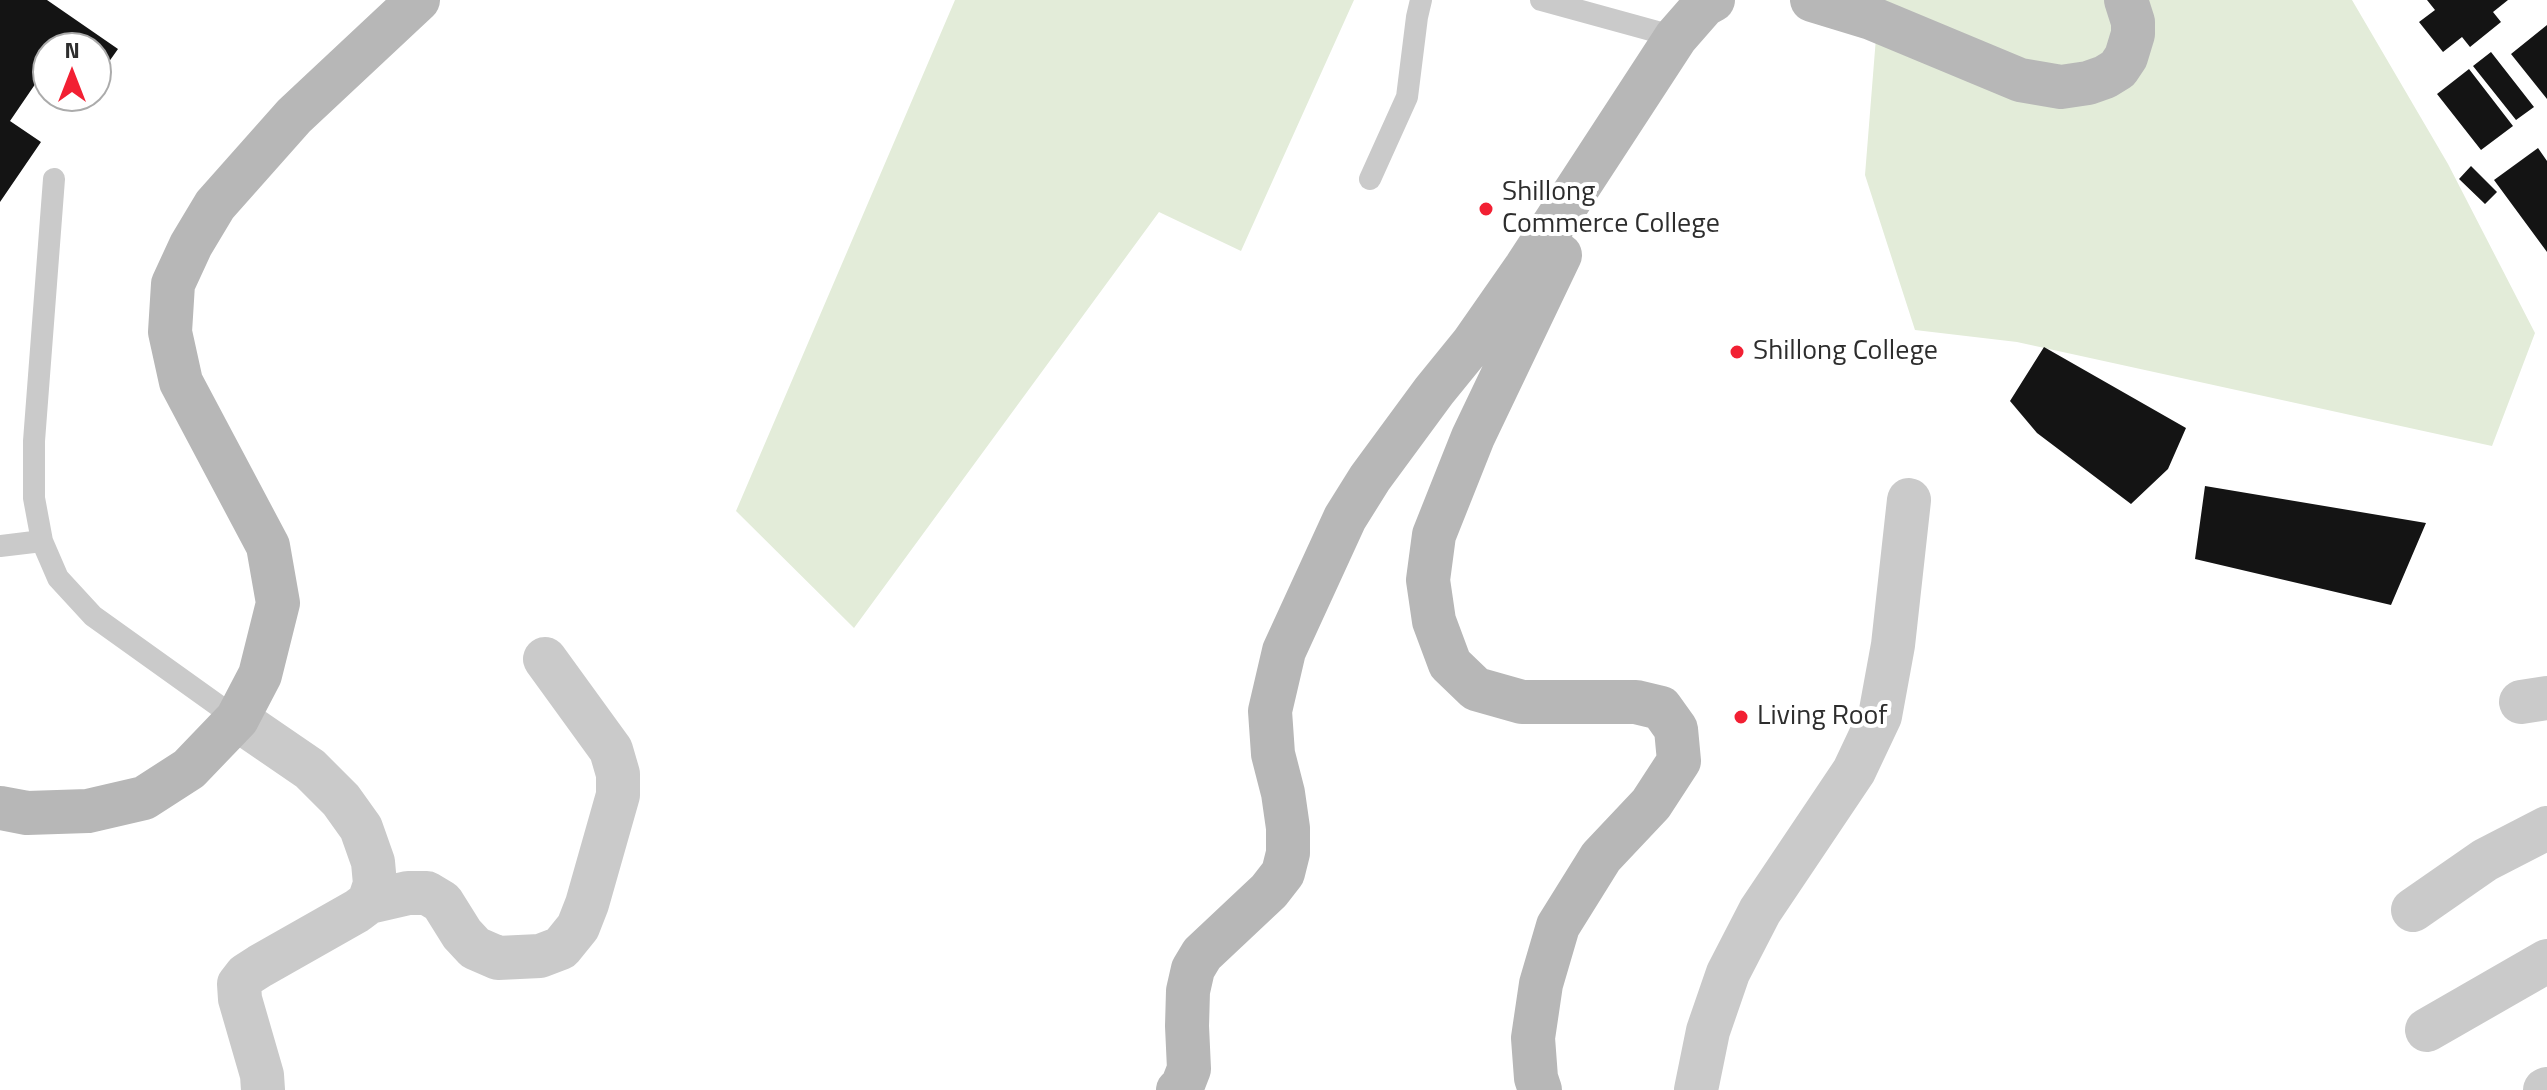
<!DOCTYPE html>
<style>
body{margin:0}
#map{position:relative;width:2547px;height:1090px;overflow:hidden;background:#fff;font-family:"Titillium Web",sans-serif}
canvas{display:block}
.north{position:absolute;left:32px;top:32px;width:80px;height:80px;box-sizing:border-box;background:#fff;border:2px solid #ababab;border-radius:50%;rotate:0deg;font-size:22px;font-weight:700;line-height:32px;text-align:center;color:#2d2d2d}
.north::after{content:'';display:block;margin:auto;width:28px;height:36px;background:#f22033;clip-path:polygon(50% 0,100% 100%,50% 72%,0 100%)}
</style>
<div id="map">
<canvas width="2547" height="1090"></canvas>
<div class="north">N</div>
</div>
<script>
const context = document.querySelector('canvas').getContext('2d');
context.lineJoin = 'round';
function fill(path, color) { context.fillStyle = color; context.fill(path, 'evenodd'); }
const shape = rows => new Path2D(rows.map(r => 'M' + r).join(''));
function trace(path, color, width, dash) { context.strokeStyle = color; context.lineWidth = width; context.lineCap = dash ? 'butt' : 'round'; context.setLineDash(dash || []); context.stroke(path); }
function drawText(font, color, halo, rows, align = 'center') {
  context.font = font + ' "Titillium Web",sans-serif'; context.lineWidth = 8; context.setLineDash([]); context.textBaseline = 'middle'; context.strokeStyle = halo; context.fillStyle = color; for (const [text, x, y, turn = 0] of rows) {
    context.save(); context.translate(x, y); context.rotate((+turn || 0) * Math.PI / 180); context.textAlign = isNaN(turn) ? turn : align; if (halo) context.strokeText(text, 0, 0); context.fillText(text, 0, 0); context.restore();
  }
}
const green = shape([
 [955,0,1354,0,1241,251,1159,212,854,628,736,511],
 [1879,0,2352,0,2448,164,2535,333,2492,446,2017,342,1915,330,1865,175]
]);
const building = shape([
 [0,0,47,0,118,49,96,80,96,48,48,48,48,87,38,80,10,121,41,142,0,202],
 [2427,0,2508,0,2493,12,2501,22,2470,47,2462,37,2443,52,2419,22,2435,10],
 [2547,25,2547,99,2511,54],
 [2491,52,2534,107,2516,120,2473,66],
 [2469,69,2513,126,2481,150,2437,94],
 [2538,148,2547,161,2547,252,2494,180],
 [2471,166,2497,192,2485,204,2459,179],
 [2044,347,2186,428,2168,469,2131,504,2037,433,2010,401],
 [2205,486,2426,523,2391,605,2195,559]
]);
const lane = shape([
 [1541,0,1676,37],
 [54,179,34,441,34,498,42,541,58,578,93,616,237,719],
 [1370,179,1407,97,1417,17,1421,0],
 [0,546,42,541]
]);
const street = shape([
 [2521,702,2547,698],
 [237,719,310,769,341,800,361,828,373,862,375,884,369,902,357,911,260,966,246,975,239,984,240,999,262,1075,263,1090],
 [369,902,408,893,427,893,442,902,462,934,475,948,498,958,540,956,561,948,578,927,587,904,618,795,618,774,611,750,545,659],
 [2413,910,2485,860,2547,828],
 [2427,1030,2547,961],
 [1696,1090,1708,1031,1728,973,1760,911,1854,771,1880,716,1893,645,1909,500],
 [2545,1090,2547,1089]
]);
const secondary = shape([
 [1812,0,1871,18,2020,80,2061,87,2088,83,2105,77,2118,69,2126,57,2133,34,2133,22,2126,0],
 [0,808,27,813,88,811,144,798,189,769,237,719,260,675,278,603,268,546,181,382,170,332,173,284,191,245,215,205,294,116,418,0],
 [1178,1090,1182,1087,1189,1069,1187,1026,1188,991,1193,969,1202,954,1269,891,1283,873,1288,853,1288,828,1283,793,1273,754,1270,711,1284,651,1345,518,1370,478,1434,391,1473,343,1526,267,1676,37,1704,5,1713,0],
 [1540,1090,1536,1078,1533,1038,1541,984,1558,926,1601,857,1651,804,1679,761,1676,729,1661,708,1636,702,1522,702,1476,689,1450,664,1434,621,1428,580,1434,535,1473,437,1560,255]
]);
const markers = [
 [1486,209,8,"#f22033"],
 [1737,352,8,"#f22033"],
 [1741,717,8,"#f22033"]
];
const poiNames = [
 ["Shillong",1502,193],
 ["Commerce College",1502,225],
 ["Shillong College",1753,352],
 ["Living Roof",1757,717]
];
fill(green, '#e3ecd9');
fill(building, '#141414');
trace(lane, '#cacaca', 22);
trace(street, '#cacaca', 44);
trace(secondary, '#b7b7b7', 44);
for (const [x, y, r, color] of markers) { const dot = new Path2D(); dot.arc(x, y, r, 0, 2 * Math.PI); context.fillStyle = color; context.fill(dot); trace(dot, '#fff', 3); }
drawText('28px', '#2d2d2d', '#fff', poiNames, 'left');
</script>
